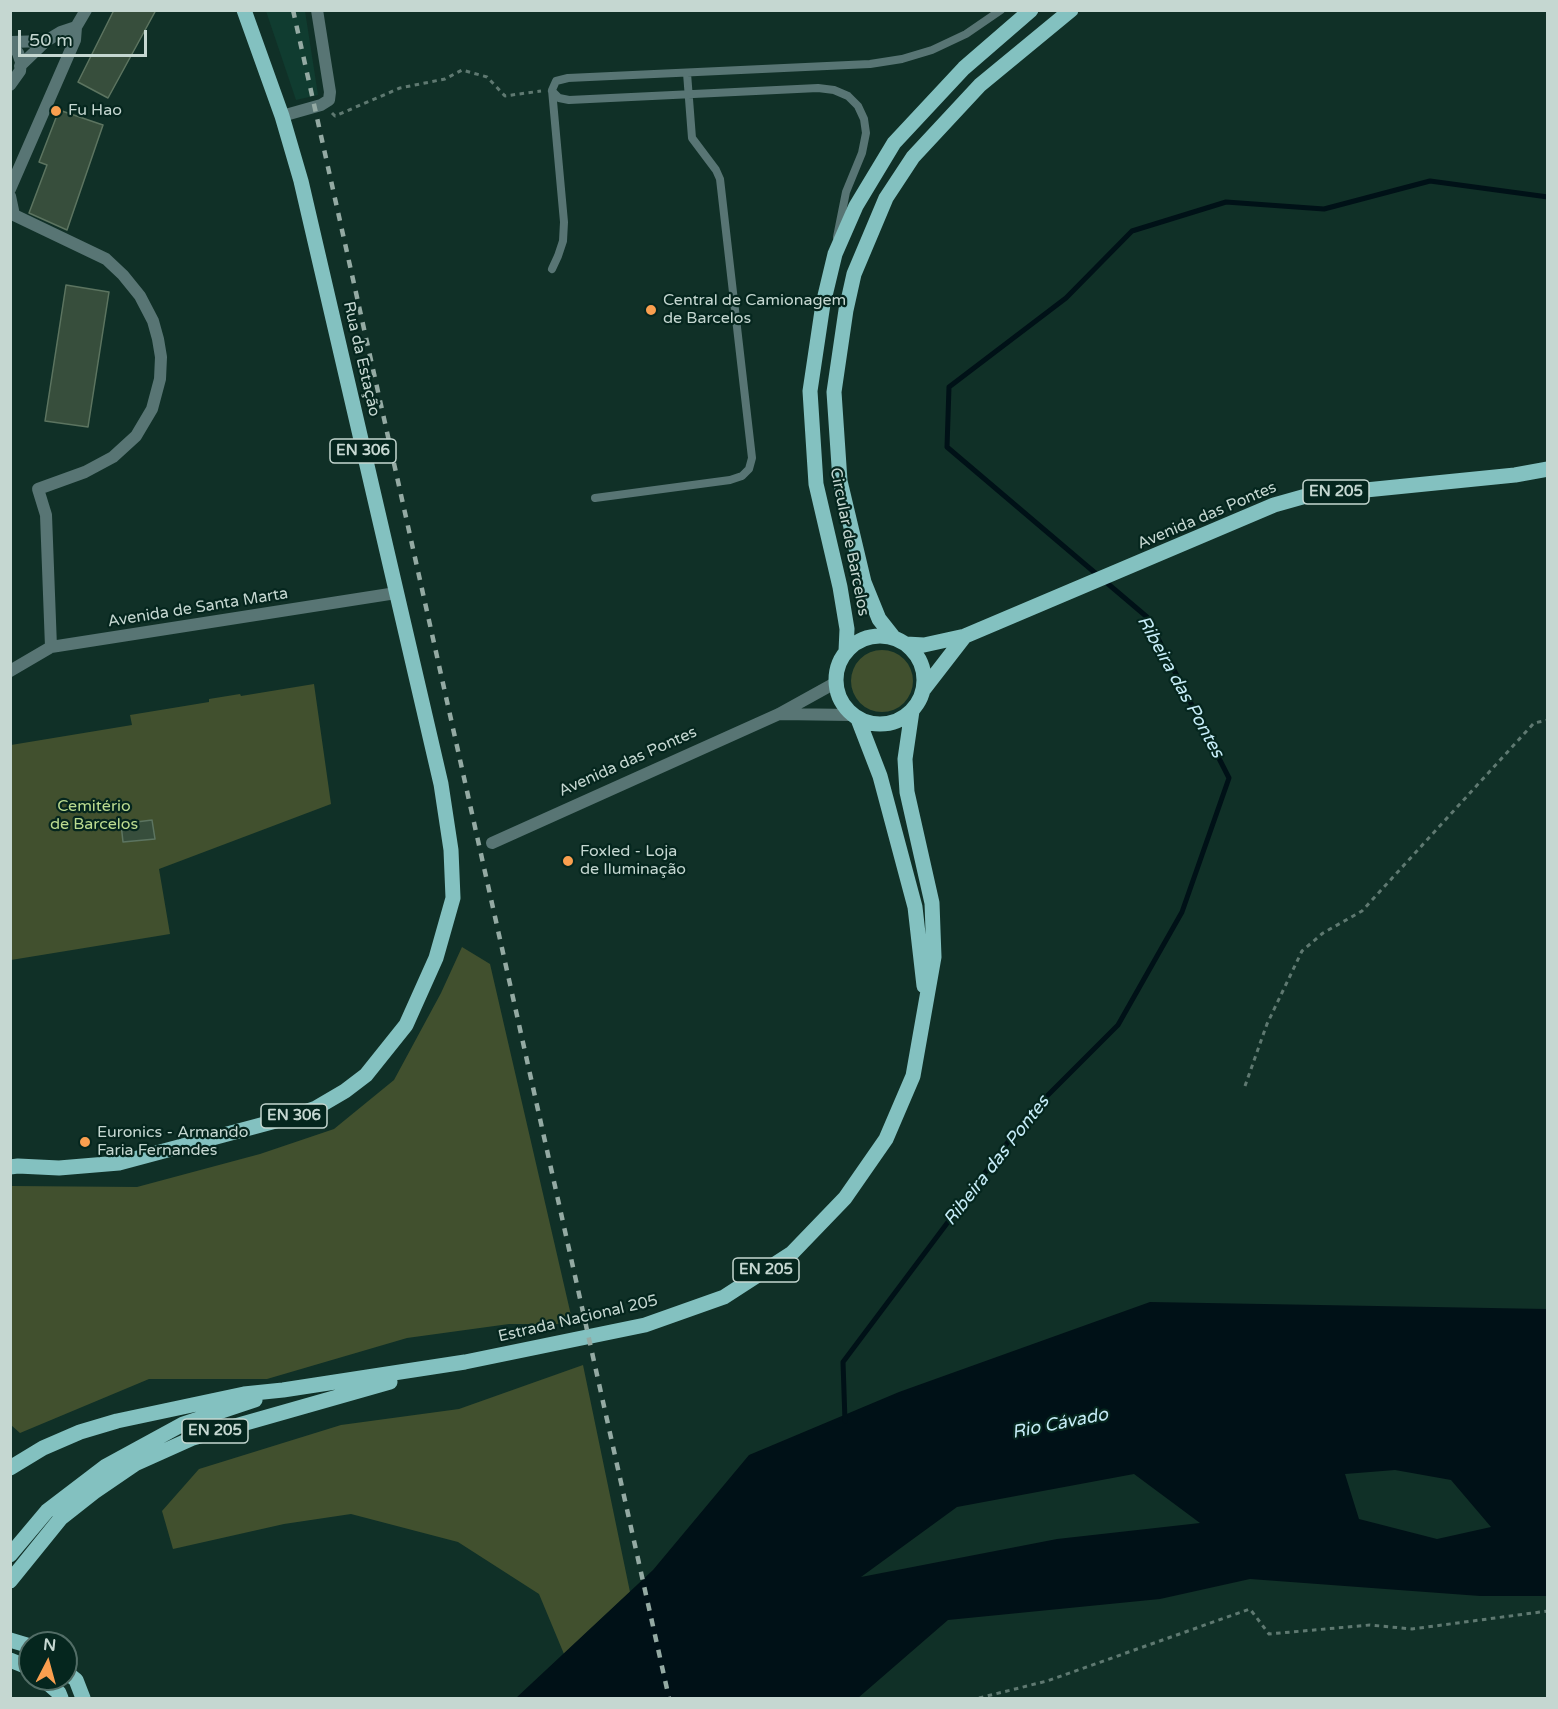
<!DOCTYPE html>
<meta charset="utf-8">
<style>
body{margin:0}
#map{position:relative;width:1558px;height:1709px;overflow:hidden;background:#103027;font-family:"Varela Round",sans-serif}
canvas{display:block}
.frame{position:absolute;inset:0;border:12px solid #c5d7d1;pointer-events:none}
.north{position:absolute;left:18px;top:1631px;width:60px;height:60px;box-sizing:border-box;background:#05261e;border:2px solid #526d66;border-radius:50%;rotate:6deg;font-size:16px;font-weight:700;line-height:24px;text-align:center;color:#c5d7d1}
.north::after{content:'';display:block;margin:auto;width:21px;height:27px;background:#fa9f4f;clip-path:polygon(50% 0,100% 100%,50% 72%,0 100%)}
.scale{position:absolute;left:18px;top:30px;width:129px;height:27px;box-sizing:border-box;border:3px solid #c5d7d1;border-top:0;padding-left:8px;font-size:18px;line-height:21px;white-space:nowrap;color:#c5d7d1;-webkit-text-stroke:4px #05261e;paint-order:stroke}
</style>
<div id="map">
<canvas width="1558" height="1709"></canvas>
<div class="frame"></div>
<div class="north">N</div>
<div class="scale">50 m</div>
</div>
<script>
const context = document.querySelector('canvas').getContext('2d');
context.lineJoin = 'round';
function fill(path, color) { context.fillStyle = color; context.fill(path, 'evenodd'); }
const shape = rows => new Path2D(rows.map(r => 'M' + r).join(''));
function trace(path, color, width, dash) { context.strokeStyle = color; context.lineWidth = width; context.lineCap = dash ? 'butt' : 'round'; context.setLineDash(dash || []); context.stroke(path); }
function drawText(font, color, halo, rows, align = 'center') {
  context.font = font + ' "Varela Round",sans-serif'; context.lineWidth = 4.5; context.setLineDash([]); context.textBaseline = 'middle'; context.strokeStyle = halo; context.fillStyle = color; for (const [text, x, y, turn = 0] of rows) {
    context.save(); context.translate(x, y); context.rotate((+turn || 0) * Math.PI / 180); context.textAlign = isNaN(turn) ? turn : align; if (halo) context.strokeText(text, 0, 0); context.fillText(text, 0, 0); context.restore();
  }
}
const built = shape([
 [266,11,305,11,318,95,296,100]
]);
const green = shape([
 '851 681a31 31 0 1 1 62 0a31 31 0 1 1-62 0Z',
 [314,684,331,804,159,869,170,934,11,960,11,745,132,725,130,715,209,702,209,699,240,694,241,696],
 [462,947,490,964,573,1324,509,1324,407,1338,267,1379,149,1379,20,1433,11,1425,11,1186,137,1187,260,1154,334,1129,394,1080,441,993],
 [583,1365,630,1592,564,1654,539,1594,458,1542,351,1514,284,1524,173,1549,162,1511,199,1469,341,1425,459,1409]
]);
const water = shape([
 [1150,1302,1547,1309,1547,1596,1480,1596,1250,1579,1160,1599,948,1620,858,1698,516,1698,653,1570,749,1455,899,1392],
 [1395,1470,1451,1480,1491,1527,1437,1539,1359,1519,1345,1474],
 [1134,1474,1200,1523,1057,1539,861,1577,957,1507]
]);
const stream = shape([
 [845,1421,843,1362,1029,1114,1118,1025,1182,912,1229,778,1147,617,947,447,949,387,1066,298,1132,231,1226,202,1324,209,1430,181,1548,197]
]);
const building = shape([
 [114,10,156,10,108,98,78,82,114,10],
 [59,110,103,125,67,230,29,213,47,165,39,162,59,110],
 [66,285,109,292,88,427,45,421,66,285],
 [152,820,155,839,123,842,121,824,152,820]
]);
const path = shape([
 [332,113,335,116,400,88,445,79,462,70,487,77,505,96,541,91],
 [1245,1086,1267,1024,1302,951,1323,933,1362,911,1534,723,1548,720],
 [979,1698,1047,1681,1250,1609,1269,1634,1370,1625,1412,1629,1548,1611]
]);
const service = shape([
 [552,91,559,98,569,100,818,88,834,90,848,96,858,106,864,119,866,133,862,153,846,192,837,237],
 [552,269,558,256,563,241,564,222,552,90,556,81,568,78,870,64,902,59,932,50,966,34,1001,10],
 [595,498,730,480,742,476,749,469,752,458,720,179,716,170,692,138,687,73]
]);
const minor = shape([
 [10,42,18,53,21,62,20,71,10,85],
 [10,42,46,41],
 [20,66,46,41,61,32,76,27,86,10],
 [282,116,321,105,329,100,330,92,317,10],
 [10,189,75,40,76,27],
 [10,196,14,215,106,259,123,275,140,296,153,321,158,339,161,357,160,379,152,409,136,436,113,457,85,472,38,489,46,515,51,647],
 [10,671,51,647,396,593],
 [780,714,852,715],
 [492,843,779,714,835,683]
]);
const primary = shape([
 '836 680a44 44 0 1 1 88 0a44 44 0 1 1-88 0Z',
 [894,638,879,619,864,582,840,481,834,392,846,310,854,274,886,198,913,157,980,85,1071,10],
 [906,644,924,645,965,636,1274,505,1306,496,1515,475,1548,469],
 [846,651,847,629,840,587,816,484,810,391,823,304,835,254,856,206,894,143,964,68,1031,10],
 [924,689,965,636],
 [858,719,880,776,915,907,924,986],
 [10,1167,18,1166,59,1168,119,1163,287,1118,316,1108,345,1091,366,1075,406,1025,436,958,453,898,451,850,441,784,301,181,282,116,244,10],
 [10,1468,43,1448,80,1432,117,1421,244,1394,283,1390,465,1362,645,1325,724,1297,792,1253,845,1198,886,1139,913,1076,934,957,932,903,907,792,905,759,912,711],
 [10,1555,47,1511,106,1466,183,1424,255,1400],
 [10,1581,61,1518,94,1492,135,1464,193,1438,390,1382],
 [10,1640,30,1646],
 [10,1660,30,1668],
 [66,1672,76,1680,83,1698],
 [43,1679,59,1693,61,1698]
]);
const rail = shape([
 [293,10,669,1698]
]);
const markers = [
 [56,111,6,"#fa9f4f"],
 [651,310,6,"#fa9f4f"],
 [568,861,6,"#fa9f4f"],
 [85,1142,6,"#fa9f4f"]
];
const shields = [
 [363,451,66],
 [1336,492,66],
 [294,1116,66],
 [766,1270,66],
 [215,1431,66]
];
const shieldNames = [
 ["EN 306",363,451],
 ["EN 205",1336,492],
 ["EN 306",294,1116],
 ["EN 205",766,1270],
 ["EN 205",215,1431]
];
const poiNames = [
 ["Fu Hao",68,111],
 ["Central de Camionagem",663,301],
 ["de Barcelos",663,319],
 ["Foxled - Loja",580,852],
 ["de Iluminação",580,870],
 ["Euronics - Armando",97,1133],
 ["Faria Fernandes",97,1151]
];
const streetNames = [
 ["Rua da Estação",361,359,77],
 ["Avenida das Pontes",1207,516,-23],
 ["Circular de Barcelos",849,542,79],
 ["Avenida de Santa Marta",198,608,-9],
 ["Avenida das Pontes",628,762,-24],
 ["Estrada Nacional 205",578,1319,-13]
];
const parkNames = [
 ["Cemitério",94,807],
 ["de Barcelos",94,825]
];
const waterNames = [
 ["Ribeira das Pontes",1180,687,61],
 ["Ribeira das Pontes",997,1161,-52],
 ["Rio Cávado",1060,1424,-11]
];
fill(built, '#103c30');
fill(green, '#41502e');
fill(water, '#001117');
trace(stream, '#001117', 5);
fill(building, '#374e3c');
trace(building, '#5c7460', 1.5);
trace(path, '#5f7971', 3, [4.5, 4.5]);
trace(service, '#587574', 8);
trace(minor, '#587574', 12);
trace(primary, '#83c1c0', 15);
trace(rail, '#94aaa3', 4.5, [8, 8]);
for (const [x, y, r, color] of markers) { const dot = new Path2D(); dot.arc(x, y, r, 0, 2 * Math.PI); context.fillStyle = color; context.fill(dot); trace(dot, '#05261e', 2); }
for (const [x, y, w] of shields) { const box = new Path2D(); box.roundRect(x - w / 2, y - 12, w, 24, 4.5); context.fillStyle = '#05261e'; context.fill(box); trace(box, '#c5d7d1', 1.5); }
drawText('bold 15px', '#c5d7d1', null, shieldNames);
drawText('16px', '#c5d7d1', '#05261e', poiNames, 'left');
drawText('16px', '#c5d7d1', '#05261e', streetNames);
drawText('16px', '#bcdc90', '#05261e', parkNames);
drawText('italic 18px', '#c6ecf7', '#05261e', waterNames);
</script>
